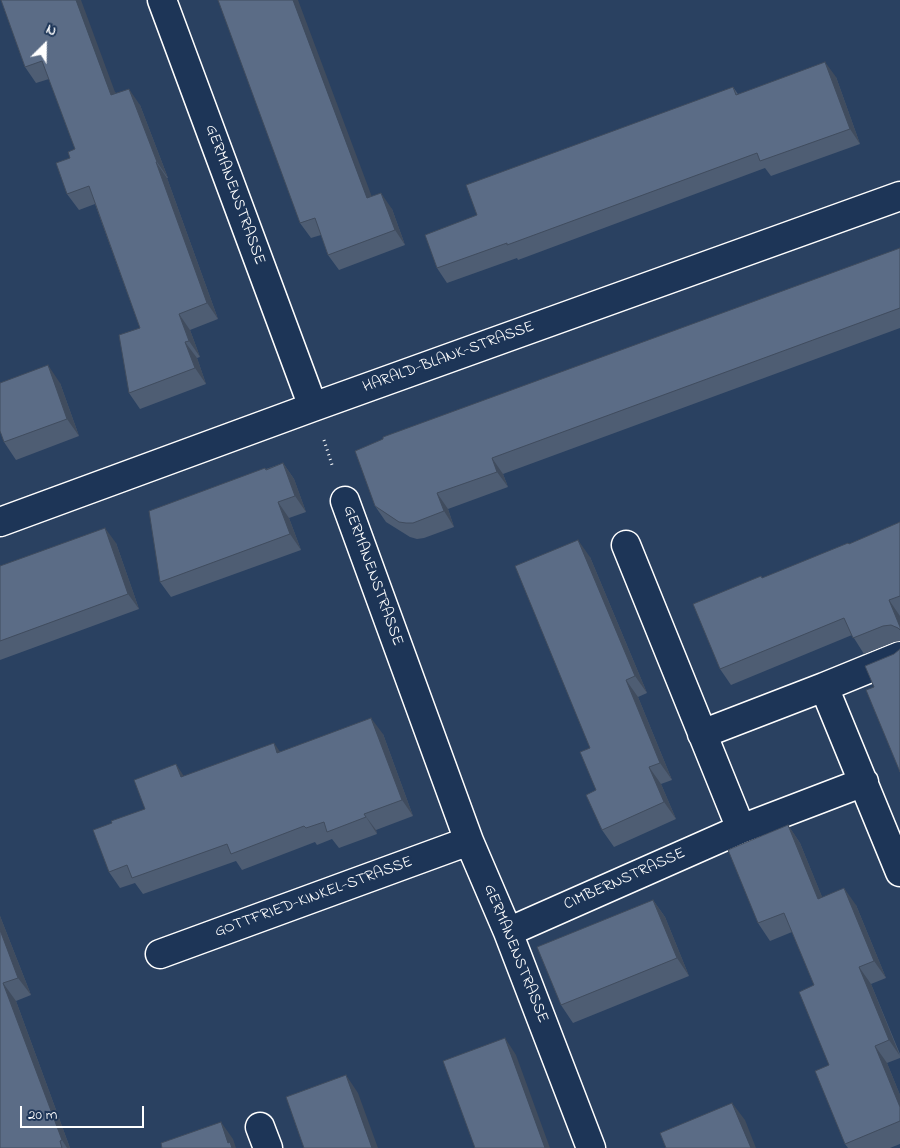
<!DOCTYPE html>
<style>
body{margin:0}
#map{position:relative;width:900px;height:1148px;overflow:hidden;background:#2a4161;font-family:"Indie Flower",sans-serif}
canvas{display:block}
.north{position:absolute;left:20px;top:20px;width:50px;height:50px;-webkit-text-stroke:4px #1d3557;paint-order:stroke;rotate:23deg;font-size:14px;font-weight:700;line-height:20px;text-align:center;color:#fff}
.north::after{content:'';display:block;margin:auto;width:18px;height:22px;background:#fff;clip-path:polygon(50% 0,100% 100%,50% 72%,0 100%)}
.scale{position:absolute;left:20px;top:1106px;width:124px;height:22px;box-sizing:border-box;border:2px solid #fff;border-top:0;padding-left:6px;font-size:15px;line-height:18px;white-space:nowrap;color:#fff;-webkit-text-stroke:4px #1d3557;paint-order:stroke}
</style>
<div id="map">
<canvas width="900" height="1148"></canvas>
<div class="north">N</div>
<div class="scale">20 m</div>
</div>
<script>
const context = document.querySelector('canvas').getContext('2d');
context.lineJoin = 'round';
const shape = rows => new Path2D(rows.map(r => 'M' + r).join(''));
function trace(path, color, width, dash) { context.strokeStyle = color; context.lineWidth = width; context.lineCap = dash ? 'butt' : 'round'; context.setLineDash(dash || []); context.stroke(path); }
function fill(path, color) { context.fillStyle = color; context.fill(path, 'evenodd'); }
function drawText(font, color, halo, rows, align = 'center') {
  context.font = font + ' "Indie Flower",sans-serif'; context.lineWidth = 4; context.setLineDash([]); context.textBaseline = 'middle'; context.strokeStyle = halo; context.fillStyle = color; for (const [text, x, y, turn = 0] of rows) {
    context.save(); context.translate(x, y); context.rotate((+turn || 0) * Math.PI / 180); context.textAlign = isNaN(turn) ? turn : align; if (halo) context.strokeText(text, 0, 0); context.fillText(text, 0, 0); context.restore();
  }
}
const path = shape([
 [324,440,333,468]
]);
const minor = shape([
 [162,0,313,407],
 [345,501,469,841,508,932,591,1148],
 [0,522,313,407,900,196],
 [626,545,741,829],
 [900,656,824,687,900,872],
 [702,734,824,687],
 [508,932,741,829,864,782],
 [160,954,469,841],
 [260,1127,268,1148]
]);
const wall = shape([
 [1,0,116,93,140,105,168,178,167,178,218,319,190,330,200,357,197,358,206,384,140,409,129,393,140,328,95,204,79,210,67,194,70,158,75,149,49,79,36,83,25,67],
 [836,77,860,144,771,176,765,168,518,260,517,258,447,283,437,268,477,215,733,87,738,94],
 [372,197,392,209,405,245,339,270,328,255,321,235,311,238,300,223],
 [900,248,900,328,503,474,508,487,448,509,454,527,424,538,417,539,410,537,386,522,375,506],
 [60,383,79,436,16,460,4,442],
 [283,463,294,479,306,512,289,518,301,550,171,597,160,582,266,469],
 [900,522,900,641,894,642,864,654,852,635,731,685,720,669,763,578,849,544],
 [116,543,139,609,0,660,0,566],
 [590,557,647,693,638,697,672,780,661,784,676,819,614,847,602,830,590,748],
 [383,734,413,816,376,830,377,834,339,848,332,839,317,845,315,842,242,870,236,861,143,894,135,883,120,888,109,872,145,809,184,776,280,752],
 [788,825,800,843,822,897,856,905,886,978,871,984,900,1054,900,1058,887,1063,900,1095,900,1144,890,1148,848,1148,845,1144,814,985,792,932,770,941,758,923],
 [653,900,665,917,689,976,573,1023,561,1005],
 [0,916,31,995,16,1001,70,1148,0,1148]
]);
const shadedWall = shape([
 [76,0,81,0,122,111,111,95],
 [293,0,298,0,378,213,367,198],
 [825,62,836,77,860,144,850,129],
 [129,89,140,105,168,178,157,162],
 [156,162,167,178,218,319,207,303],
 [381,193,392,209,405,245,395,230],
 [179,314,190,330,200,357,189,341],
 [185,342,197,358,206,384,195,368],
 [48,365,60,383,79,436,67,419],
 [492,458,503,474,508,487,497,472],
 [283,463,294,479,306,512,295,496],
 [437,493,448,509,454,527,444,511],
 [278,502,289,518,301,550,290,534],
 [105,528,116,543,139,609,128,594],
 [578,540,590,557,647,693,635,676],
 [889,600,900,616,900,627],
 [626,680,638,697,672,780,660,763],
 [371,718,383,734,413,816,402,800],
 [274,743,285,759,277,753],
 [176,764,187,781,181,777],
 [649,767,661,784,676,819,664,802],
 [364,814,376,830,377,834,366,817],
 [788,825,800,843,830,916,818,899],
 [844,888,856,905,886,978,874,961],
 [653,900,665,917,689,976,677,958],
 [0,916,31,995,18,978,0,930],
 [859,967,871,984,900,1056,889,1040],
 [3,983,16,1001,70,1148,67,1148,62,1140],
 [505,1038,516,1055,550,1148,545,1148],
 [875,1046,887,1063,900,1095,900,1107],
 [346,1075,358,1093,378,1148,372,1148],
 [732,1103,745,1120,756,1148,751,1148],
 [221,1122,233,1139,236,1148,232,1148,228,1143]
]);
const building = shape([
 [1,0,76,0,111,95,129,89,157,162,156,162,207,303,179,314,189,341,185,342,195,368,129,393,119,335,140,328,89,186,67,194,56,163,70,158,68,152,75,149,42,61,25,67,1,0],
 [218,0,293,0,367,198,381,193,395,230,328,255,315,218,300,223,218,0],
 [825,62,850,129,760,161,757,153,507,245,507,243,437,268,425,235,477,215,466,185,733,87,736,95,825,62],
 [900,248,900,308,492,458,497,472,437,493,444,511,413,523,406,523,399,522,375,506,355,451,383,439,383,437,900,248],
 [48,365,67,419,4,442,0,431,0,383,48,365],
 [283,463,295,496,278,502,290,534,160,582,149,511,265,468,266,470,283,463],
 [900,522,900,596,889,600,900,627,900,630,898,628,891,625,883,626,853,638,844,618,720,669,693,604,761,576,762,578,848,543,849,544,900,522],
 [105,528,128,594,0,641,0,566,105,528],
 [578,540,635,676,626,680,660,763,649,767,664,802,602,830,586,795,596,790,580,752,590,748,515,566,578,540],
 [900,649,900,772,866,690,874,687,865,666,894,654,900,649],
 [371,718,402,800,364,814,366,817,327,832,324,822,306,828,304,826,231,854,227,844,132,878,127,865,109,872,93,830,112,823,111,821,145,809,134,780,176,764,181,777,274,743,277,753,371,718],
 [788,825,818,899,844,888,874,961,859,967,889,1040,875,1046,900,1107,900,1121,845,1144,815,1071,829,1065,799,992,814,985,784,913,758,923,728,850,788,825],
 [653,900,677,958,561,1005,537,947,653,900],
 [0,930,18,978,3,983,62,1140,60,1141,62,1148,0,1148,0,930],
 [505,1038,545,1148,475,1148,443,1061,505,1038],
 [346,1075,372,1148,304,1148,286,1097,346,1075],
 [732,1103,751,1148,666,1148,660,1133,732,1103],
 [221,1122,228,1143,230,1142,232,1148,162,1148,161,1143,221,1122]
]);
const streetNames = [
 ["GERMANENSTRASSE",234,195,70],
 ["HARALD-BLANK-STRASSE",449,358,-20],
 ["GERMANENSTRASSE",372,576,70],
 ["CIMBERNSTRASSE",625,880,-24],
 ["GOTTFRIED-KINKEL-STRASSE",314,898,-20],
 ["GERMANENSTRASSE",515,954,68]
];
trace(minor, '#fff', 31);
trace(path, '#fff', 3, [1, 4]);
trace(minor, '#1d3557', 28);
fill(wall, '#4e5d73');
fill(shadedWall, '#404c5e');
fill(building, '#5b6c86');
trace(building, '#404c5e', 1);
drawText('16px', '#fff', '#1d3557', streetNames);
</script>
